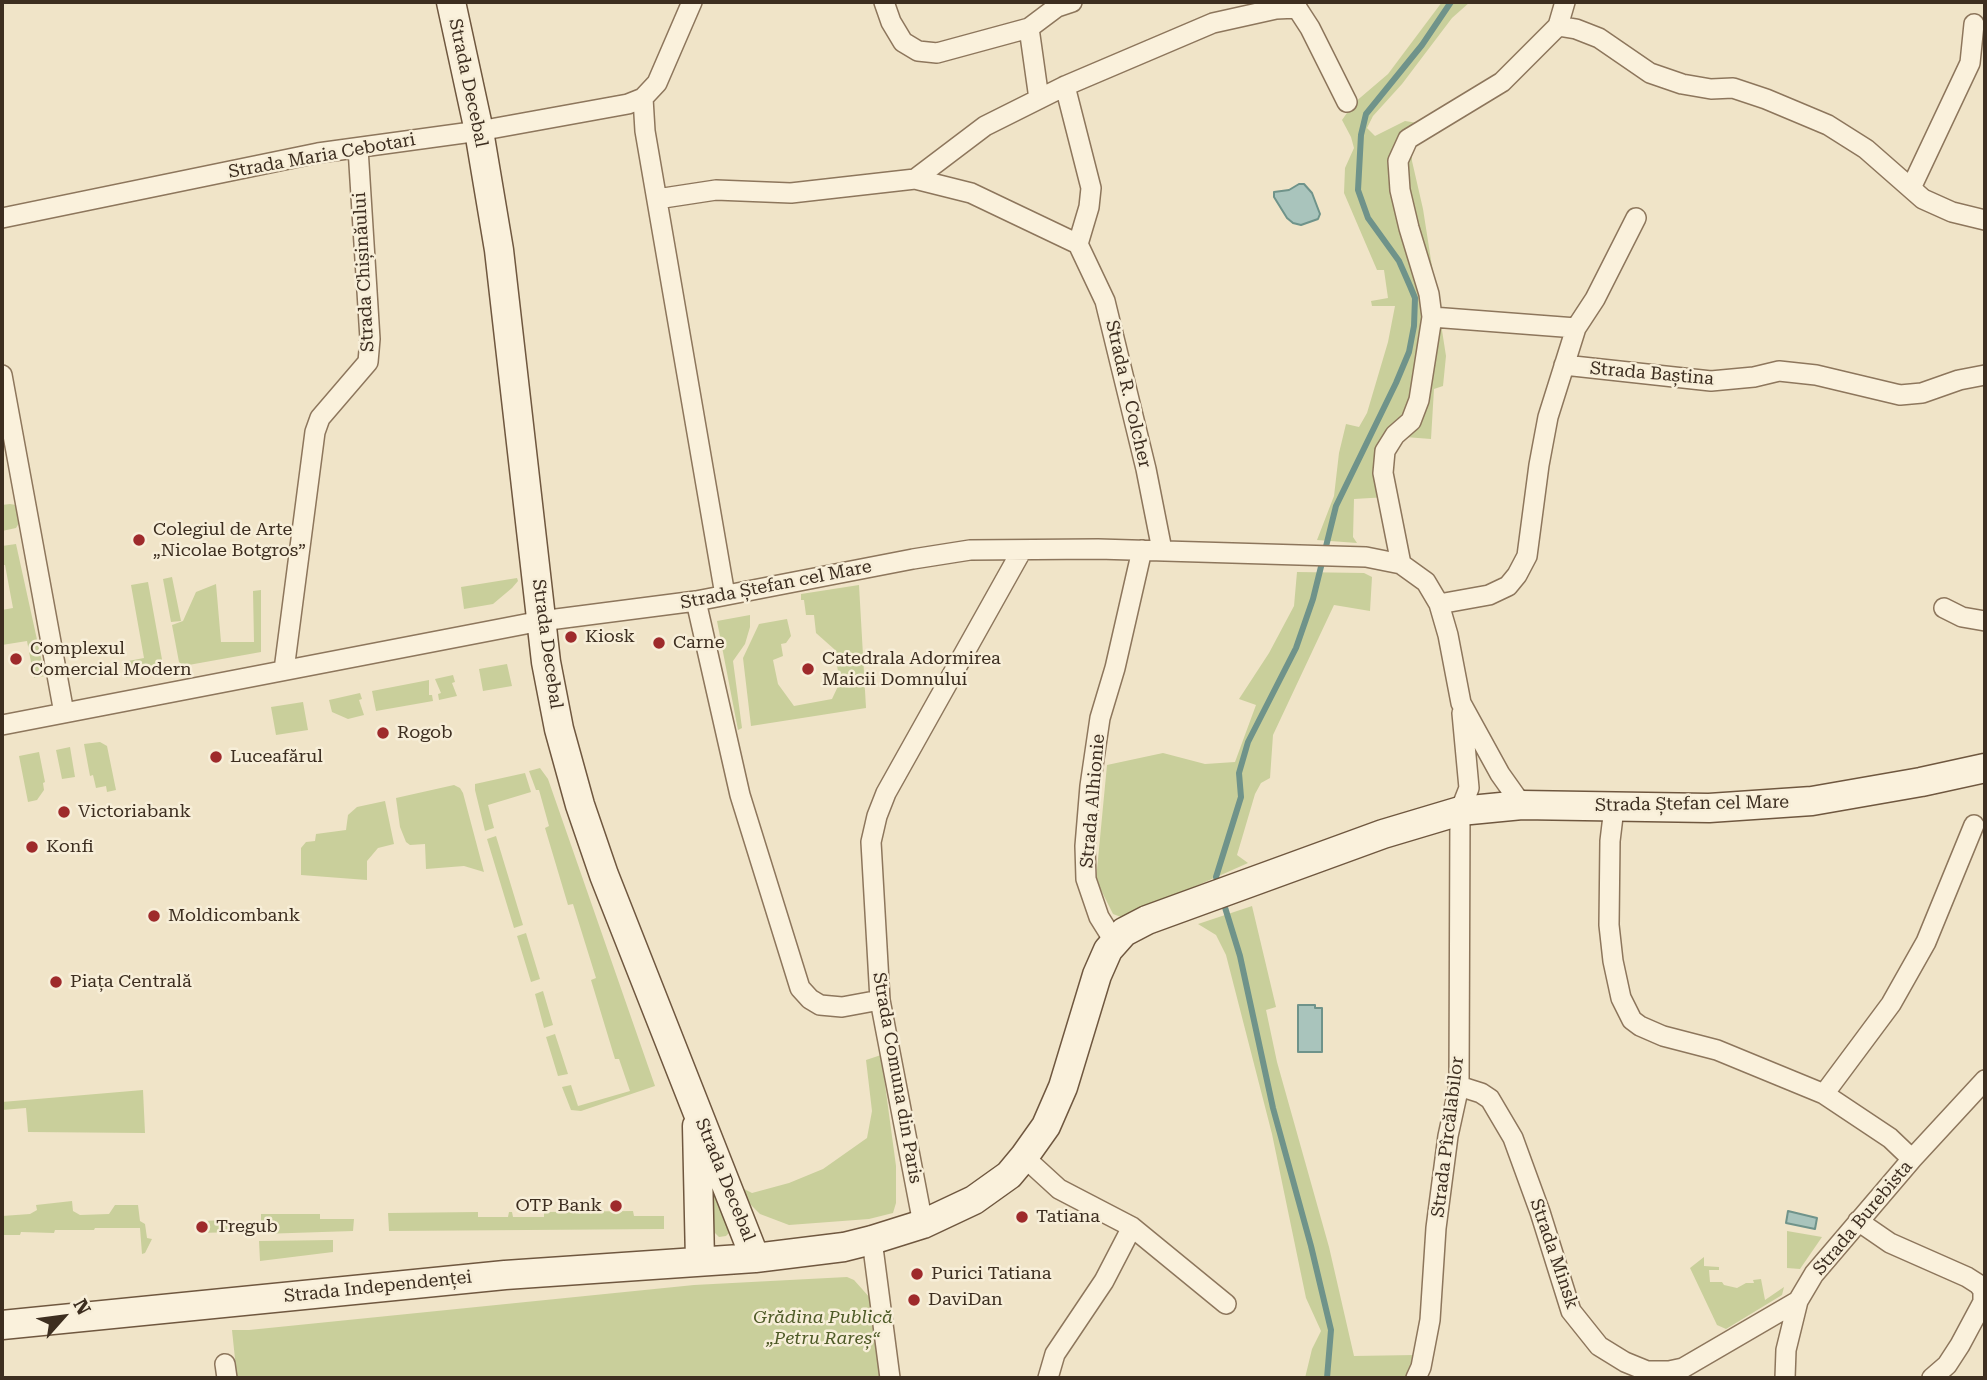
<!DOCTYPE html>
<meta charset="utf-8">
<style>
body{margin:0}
#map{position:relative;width:1987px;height:1380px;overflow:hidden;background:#f0e4c8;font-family:"Roboto Serif",serif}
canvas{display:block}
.frame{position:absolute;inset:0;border:4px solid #3d2e20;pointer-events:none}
.north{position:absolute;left:28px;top:1282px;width:70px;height:70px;-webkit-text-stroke:5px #f7eed8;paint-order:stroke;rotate:62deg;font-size:19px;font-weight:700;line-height:28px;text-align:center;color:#3d2e20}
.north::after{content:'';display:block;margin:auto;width:24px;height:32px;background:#3d2e20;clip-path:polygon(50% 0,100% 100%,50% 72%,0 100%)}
</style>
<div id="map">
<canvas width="1987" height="1380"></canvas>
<div class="frame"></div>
<div class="north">N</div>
</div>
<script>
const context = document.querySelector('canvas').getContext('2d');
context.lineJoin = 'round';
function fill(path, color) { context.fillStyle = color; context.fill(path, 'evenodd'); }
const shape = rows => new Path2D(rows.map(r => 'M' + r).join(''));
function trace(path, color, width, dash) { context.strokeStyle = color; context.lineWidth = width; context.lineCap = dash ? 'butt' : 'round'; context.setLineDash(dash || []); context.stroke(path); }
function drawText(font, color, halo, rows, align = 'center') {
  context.font = font + ' "Roboto Serif",serif'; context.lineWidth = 5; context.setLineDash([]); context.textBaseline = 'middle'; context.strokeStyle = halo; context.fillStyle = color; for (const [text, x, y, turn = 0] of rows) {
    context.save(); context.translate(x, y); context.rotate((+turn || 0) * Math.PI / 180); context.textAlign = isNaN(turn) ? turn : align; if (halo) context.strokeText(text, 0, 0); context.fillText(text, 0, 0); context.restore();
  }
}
const green = shape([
 [1442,2,1470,2,1452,18,1402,84,1373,116,1367,128,1375,136,1405,121,1418,123,1412,147,1412,161,1423,209,1446,356,1443,386,1434,389,1431,439,1405,437,1393,448,1388,497,1354,499,1353,537,1357,543,1317,540,1334,496,1339,453,1346,424,1359,427,1367,413,1388,342,1395,306,1372,306,1371,301,1388,298,1384,270,1377,270,1344,193,1345,168,1354,148,1351,137,1342,120,1354,103,1388,74],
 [10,504,16,505,22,518,16,528,2,531,2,505],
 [16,544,45,676,34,678,27,641,2,645,2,610,13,608,5,565,2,565,2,546],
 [1297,572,1364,573,1372,577,1370,611,1334,605,1273,735,1270,778,1261,783,1255,794,1237,855,1248,863,1160,902,1121,917,1113,914,1096,880,1107,765,1163,753,1205,764,1235,762,1256,705,1239,699,1269,653,1294,606],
 [172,577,181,621,171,622,163,579],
 [517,578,518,581,512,588,493,604,464,609,461,587],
 [148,582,163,665,160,672,126,678,123,662,144,658,131,585],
 [216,584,221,642,254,642,253,591,261,590,261,652,183,666,179,662,172,625,183,621,196,592],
 [859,585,866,708,751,726,743,658,759,624,787,619,791,636,786,643,781,644,783,656,773,660,778,684,794,706,832,699,840,682,834,649,816,633,814,615,806,615,804,600,801,600,801,594],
 [750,615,750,627,745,644,733,661,742,728,738,730,717,621],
 [507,664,512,686,483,691,479,669],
 [453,675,455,682,452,683,457,696,439,700,438,694,441,693,435,679],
 [429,680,429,695,432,695,433,701,376,711,372,691],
 [360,693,362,699,359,700,364,715,348,719,332,712,329,700],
 [303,702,308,730,276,735,271,707],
 [100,742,107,746,116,790,107,792,106,786,96,788,93,775,90,776,84,744],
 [70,747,75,777,62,779,56,750],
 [39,752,45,782,43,783,44,790,37,800,28,802,19,756],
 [540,768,548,779,655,1086,581,1111,571,1110,562,1087,571,1085,578,1106,630,1091,619,1059,615,1059,591,980,596,978,573,904,568,905,545,828,549,826,539,790,536,790,529,771],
 [525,773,531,792,488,805,494,828,485,831,475,790,475,784],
 [454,785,460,788,463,793,484,872,464,866,426,869,425,844,410,845,406,842,400,827,396,798],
 [385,801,394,844,378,848,367,861,367,880,301,875,301,848,306,842,315,841,316,834,346,830,348,815,357,807],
 [496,836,523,925,514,928,487,839],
 [1252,906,1276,1007,1266,1010,1277,1062,1329,1247,1354,1356,1415,1355,1410,1378,1305,1378,1312,1349,1321,1331,1306,1298,1272,1134,1226,955,1216,935,1198,924],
 [526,933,540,979,531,982,517,936],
 [543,991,553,1025,544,1028,535,994],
 [555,1034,568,1074,558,1076,546,1037],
 [881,1055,896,1166,896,1203,893,1213,869,1219,789,1225,760,1214,749,1203,732,1175,736,1175,744,1189,752,1193,789,1183,823,1169,867,1138,872,1111,866,1060],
 [143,1090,145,1133,28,1132,26,1108,2,1110,2,1102],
 [709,1162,730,1232,726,1236,719,1237,713,1231],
 [72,1201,73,1211,80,1215,109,1214,115,1205,138,1205,140,1221,145,1224,147,1238,152,1239,145,1253,142,1254,140,1228,95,1228,94,1230,55,1230,54,1233,21,1232,20,1235,2,1235,2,1216,30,1214,37,1210,36,1205],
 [633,1211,634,1216,664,1216,664,1229,389,1231,388,1213,478,1212,478,1217,508,1217,509,1212,512,1212,513,1217,544,1217,544,1212],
 [261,1214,320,1214,320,1219,354,1219,353,1231,261,1234],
 [229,1220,232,1222,233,1232,200,1233,200,1221],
 [1787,1231,1822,1237,1800,1269,1787,1268],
 [333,1240,333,1252,260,1261,259,1241],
 [1704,1257,1704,1266,1719,1267,1719,1270,1709,1270,1710,1282,1722,1282,1724,1285,1737,1288,1746,1283,1754,1283,1753,1280,1761,1279,1765,1300,1784,1287,1782,1295,1726,1329,1717,1325,1690,1268],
 [847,1277,854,1280,871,1299,881,1378,237,1378,232,1330,249,1330,694,1285]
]);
const water = shape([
 [1299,184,1304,184,1312,193,1320,214,1318,219,1301,225,1293,223,1287,218,1274,197,1274,192,1289,190,1299,184],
 [1298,1005,1315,1005,1315,1008,1322,1008,1322,1052,1298,1052,1298,1005],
 [1788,1211,1817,1218,1815,1229,1786,1223,1788,1211]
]);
const stream = shape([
 [1219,888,1216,877,1241,797,1239,773,1248,742,1296,648,1313,599,1336,506,1396,383,1409,352,1414,326,1415,298,1410,286,1399,261,1368,218,1358,190,1361,135,1366,114,1422,45,1451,2],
 [1223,901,1240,956,1273,1108,1311,1246,1331,1330,1327,1378]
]);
const minor = shape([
 [884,2,891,22,903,42,918,51,937,53,1029,28,1057,7,1072,2],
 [1296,2,1297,8,1310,28,1347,102],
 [1558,26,1576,29,1599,38,1650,73,1682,84,1711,89,1733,88,1766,99,1828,125,1866,149,1923,199,1952,212,1985,220],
 [1029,28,1039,99],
 [1065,86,1091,188,1089,207,1078,244],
 [643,98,645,131,725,595],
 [915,179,985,126,1065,86,1213,23,1276,9,1297,8],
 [1911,188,1970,63,1974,24],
 [657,199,716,190,791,193,915,179,971,193,1078,244],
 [2,218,318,153,479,131,628,104,643,98,657,83,692,2],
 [1078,244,1105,301,1146,469,1162,550],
 [1432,317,1576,328],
 [1564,365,1711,381,1754,377,1779,371,1816,375,1900,395,1922,393,1959,380,1985,375],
 [2,375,64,713],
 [1401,564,1383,473,1385,451,1395,435,1411,421,1419,400,1432,317,1429,294,1409,228,1400,190,1398,161,1408,139,1502,82,1558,26,1565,2],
 [696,601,740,795,800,988,810,999,820,1005,842,1007,880,1000],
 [1439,604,1489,595,1508,586,1517,575,1527,556,1539,465,1548,417,1576,328,1595,299,1636,218],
 [1944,608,1962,617,1985,621],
 [284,670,315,432,320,418,368,362,370,339,358,148],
 [2,725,541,621,696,601,913,559,970,550,1098,549,1366,557,1401,564,1426,582,1439,604,1448,635,1461,703,1500,774,1522,805],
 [1614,808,1610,841,1609,925,1613,961,1621,998,1632,1020,1640,1026,1663,1036,1717,1050,1824,1094,1890,1138,1912,1159],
 [1114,941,1099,917,1086,879,1085,846,1090,786,1100,718,1115,668,1142,550],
 [1459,1086,1481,1093,1490,1099,1513,1138,1540,1212,1571,1311,1599,1346,1625,1362,1647,1371,1669,1371,1683,1368,1798,1301],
 [1824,1094,1891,1004,1926,942,1974,825],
 [1024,1157,1059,1189,1132,1227,1226,1304],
 [1858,1221,1890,1243,1967,1277,1978,1284,1983,1290,1983,1302,1960,1345,1947,1365,1932,1378],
 [923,1224,880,1000,871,842,877,816,886,793,1022,550],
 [872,1240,890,1378],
 [225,1364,227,1378],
 [1048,1378,1055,1354,1104,1281,1132,1227],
 [1416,1378,1421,1367,1430,1320,1436,1228,1448,1136,1459,1086,1460,811,1469,788,1462,713],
 [1785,1378,1786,1350,1798,1301,1814,1274,1912,1159,1985,1080]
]);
const secondary = shape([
 [451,2,479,131,499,250,546,662,559,729,580,805,604,875,755,1258],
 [697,1126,700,1261],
 [2,1325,505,1275,755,1258,844,1247,872,1240,923,1224,974,1200,1009,1175,1024,1157,1046,1126,1063,1087,1097,975,1108,950,1124,932,1147,920,1383,834,1460,811,1522,805,1709,808,1812,801,1921,782,1985,768]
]);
const markers = [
 [139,540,7,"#9e2a2b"],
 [571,637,7,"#9e2a2b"],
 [659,643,7,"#9e2a2b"],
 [16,659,7,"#9e2a2b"],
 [808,669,7,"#9e2a2b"],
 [383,733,7,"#9e2a2b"],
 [216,757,7,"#9e2a2b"],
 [64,812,7,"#9e2a2b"],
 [32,847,7,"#9e2a2b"],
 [154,916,7,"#9e2a2b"],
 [56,982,7,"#9e2a2b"],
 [616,1206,7,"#9e2a2b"],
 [1022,1217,7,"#9e2a2b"],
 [202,1227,7,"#9e2a2b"],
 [917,1274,7,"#9e2a2b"],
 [914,1300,7,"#9e2a2b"]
];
const streetNames = [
 ["Strada Decebal",468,83,78],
 ["Strada Maria Cebotari",322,156,-10],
 ["Strada Chișinăului",364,272,-93],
 ["Strada Baștina",1652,374,5],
 ["Strada R. Colcher",1128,394,77],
 ["Strada Ștefan cel Mare",776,585,-11],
 ["Strada Decebal",547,644,82],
 ["Strada Alhionie",1093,801,-85],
 ["Strada Ștefan cel Mare",1692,804,-1],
 ["Strada Comuna din Paris",897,1078,80],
 ["Strada Pîrcălabilor",1448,1137,-83],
 ["Strada Decebal",725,1180,68],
 ["Strada Burebista",1863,1218,-50],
 ["Strada Minsk",1554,1254,71],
 ["Strada Independenței",378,1287,-6]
];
const poiNames = [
 ["Colegiul de Arte",153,530],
 ["„Nicolae Botgros”",153,551],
 ["Kiosk",585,637],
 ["Carne",673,643],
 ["Complexul",30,649],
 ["Comercial Modern",30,670],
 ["Catedrala Adormirea",822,659],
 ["Maicii Domnului",822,680],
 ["Rogob",397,733],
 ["Luceafărul",230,757],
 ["Victoriabank",78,812],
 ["Konfi",46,847],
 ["Moldicombank",168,916],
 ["Piața Centrală",70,982],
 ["OTP Bank",602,1206,"right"],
 ["Tatiana",1036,1217],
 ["Tregub",216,1227],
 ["Purici Tatiana",931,1274],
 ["DaviDan",928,1300]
];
const parkNames = [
 ["Grădina Publică",823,1318],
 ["„Petru Rareș“",823,1339]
];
fill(green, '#c9cf9b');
fill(water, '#a9c4bc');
trace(water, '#6f938a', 2);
trace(stream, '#6f938a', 6);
trace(minor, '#8d765c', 22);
trace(secondary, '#6f573f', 31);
trace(minor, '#faf1dc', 19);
trace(secondary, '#faf1dc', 28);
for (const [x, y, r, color] of markers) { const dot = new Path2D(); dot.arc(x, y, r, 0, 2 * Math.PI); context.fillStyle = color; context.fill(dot); trace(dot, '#f7eed8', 2.5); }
drawText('18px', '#3d2e20', '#f7eed8', streetNames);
drawText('18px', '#3d2e20', '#f7eed8', poiNames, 'left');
drawText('italic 18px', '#4d5a26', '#f7eed8', parkNames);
</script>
